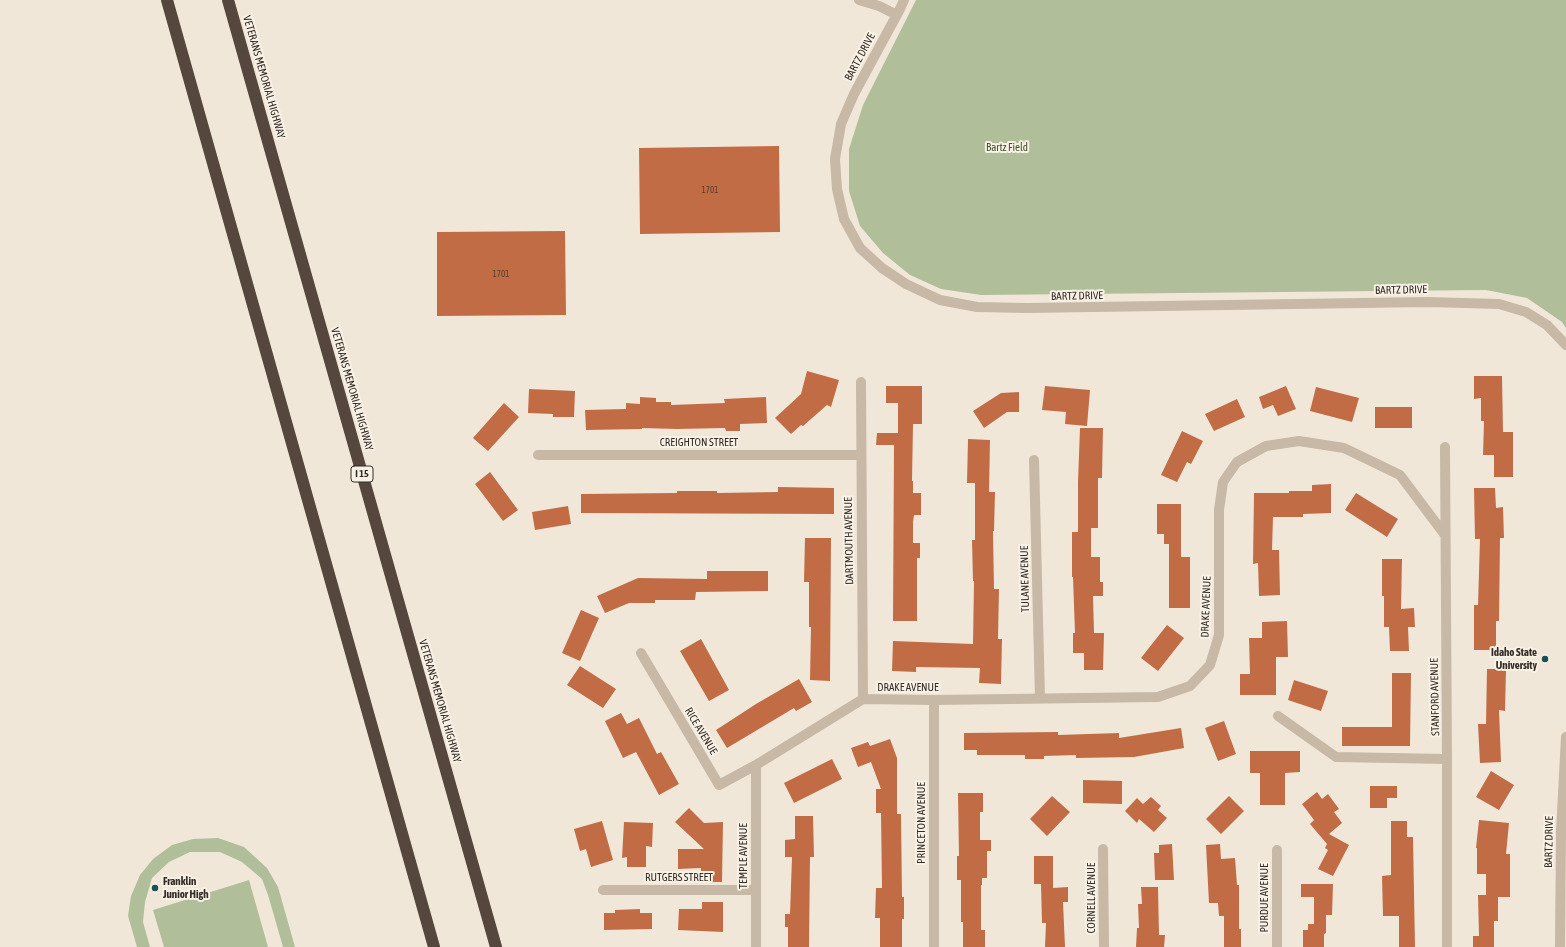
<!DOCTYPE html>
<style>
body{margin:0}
canvas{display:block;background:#f0e7d9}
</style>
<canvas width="1566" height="947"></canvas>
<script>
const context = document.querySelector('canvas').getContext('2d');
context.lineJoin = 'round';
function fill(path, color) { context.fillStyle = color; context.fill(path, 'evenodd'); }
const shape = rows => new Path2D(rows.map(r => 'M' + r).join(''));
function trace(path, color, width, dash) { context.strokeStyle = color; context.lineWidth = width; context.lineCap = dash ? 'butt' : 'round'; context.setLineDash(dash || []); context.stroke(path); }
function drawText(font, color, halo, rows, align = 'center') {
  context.font = font + ' "Asap Condensed",sans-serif'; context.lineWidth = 4; context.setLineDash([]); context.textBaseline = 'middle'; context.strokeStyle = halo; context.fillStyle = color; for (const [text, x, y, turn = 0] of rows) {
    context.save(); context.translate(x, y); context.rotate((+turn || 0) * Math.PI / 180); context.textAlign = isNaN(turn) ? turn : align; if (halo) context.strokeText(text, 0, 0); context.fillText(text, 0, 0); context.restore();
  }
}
const green = shape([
 [916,0,1566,0,1566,328,1562,322,1527,298,1486,290,981,295,941,289,910,275,883,253,860,226,849,191,849,149,863,105],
 [218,838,244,847,267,868,278,887,295,947,283,947,268,895,262,879,242,862,220,852,190,852,169,862,152,878,145,902,143,922,150,947,137,947,128,916,131,896,140,875,153,859,172,845,193,839],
 [249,880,268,947,164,947,153,910]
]);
const building = shape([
 [779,146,780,232,640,234,639,148],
 [565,231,566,315,437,316,437,232],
 [807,371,839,380,831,407,827,405,803,426,801,425,791,434,775,418,801,394],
 [1474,376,1502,376,1503,432,1513,432,1513,477,1494,477,1494,455,1483,455,1484,421,1481,421,1481,398,1474,399],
 [886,386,922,386,922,424,913,424,912,481,913,481,913,493,921,493,921,515,914,515,913,522,913,543,920,543,920,558,917,558,917,621,893,621,894,445,876,445,877,433,898,433,898,403,886,403],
 [1045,386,1090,390,1087,426,1065,424,1066,412,1042,410],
 [1286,386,1296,409,1278,416,1273,405,1263,409,1259,397],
 [1316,387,1359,398,1352,422,1310,411],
 [529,389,575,391,574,417,553,417,553,414,528,413],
 [1019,392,1019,412,1007,412,984,428,973,411,1001,393],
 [640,397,656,398,656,402,671,402,671,405,725,403,724,399,766,397,767,423,740,424,740,431,726,431,725,428,677,429,642,428,642,429,586,430,585,410,626,409,626,403,640,404],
 [1237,399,1245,417,1214,431,1205,414],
 [504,403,519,417,488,451,473,438],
 [1375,407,1412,407,1412,428,1375,428],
 [1080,428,1103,428,1102,478,1098,478,1098,528,1091,528,1091,557,1100,557,1100,582,1103,582,1103,596,1093,596,1094,633,1104,633,1103,670,1084,670,1084,653,1073,653,1073,633,1075,633,1073,577,1072,577,1072,532,1078,532,1078,482],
 [1182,431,1203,441,1191,464,1187,462,1177,482,1161,475],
 [968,439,990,440,989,492,995,492,994,531,993,531,994,589,999,589,998,639,1002,639,1001,684,979,683,980,668,916,667,916,672,892,671,893,641,973,644,974,581,973,581,972,540,975,540,975,483,967,483],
 [490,472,518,510,503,521,475,484],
 [1331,484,1331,513,1303,514,1303,517,1273,517,1272,550,1279,550,1280,595,1259,596,1258,563,1253,564,1254,493,1289,493,1289,491,1312,491,1312,485],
 [778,487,834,488,834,514,581,513,581,494,677,493,677,491,717,491,717,493,778,492],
 [1474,488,1495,488,1496,508,1503,507,1504,538,1500,538,1499,621,1496,621,1496,650,1474,650,1474,605,1478,605,1480,539,1475,539],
 [1356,493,1398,519,1387,537,1345,510],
 [1157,504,1181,504,1181,557,1190,557,1190,608,1169,608,1169,544,1164,544,1164,534,1157,534],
 [568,506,571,524,535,530,532,512],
 [805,538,831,538,830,681,810,680,811,627,809,627,809,582,804,582],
 [1382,559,1402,559,1401,609,1414,608,1415,627,1408,627,1409,651,1390,651,1389,627,1384,627,1384,596,1382,596],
 [707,571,768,571,768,591,696,592,695,600,655,600,655,603,629,603,605,613,597,596,638,578,707,579],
 [581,610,599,618,580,661,562,653],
 [1287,621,1288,657,1276,657,1276,695,1240,695,1240,674,1250,674,1249,638,1262,638,1262,622],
 [1167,625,1184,638,1158,671,1141,658],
 [701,639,729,690,709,701,680,651],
 [580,666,616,689,603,708,567,685],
 [1487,669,1506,669,1505,711,1499,710,1501,762,1480,763,1478,724,1486,724],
 [1392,673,1411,673,1410,746,1342,746,1342,727,1392,727],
 [799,679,812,702,796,711,794,708,727,748,716,730,756,704],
 [1294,680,1328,691,1321,711,1288,700],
 [621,713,627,724,639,718,657,754,661,752,679,784,659,795,636,752,623,758,605,721],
 [1224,721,1236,754,1218,761,1205,728],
 [1181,728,1184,748,1134,757,1076,758,1076,755,1044,756,1044,759,1025,759,1025,755,977,755,977,750,964,750,964,733,1058,732,1058,735,1119,733,1119,738],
 [890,739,897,758,897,814,901,814,902,897,904,897,904,919,902,919,902,947,880,947,880,918,875,918,876,888,882,888,881,813,876,813,876,789,881,789,871,762,858,767,851,748,868,742,870,746],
 [1250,751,1300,751,1300,772,1285,773,1285,805,1260,805,1260,773,1250,773],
 [832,759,842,779,794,803,784,783],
 [1491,771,1514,785,1499,810,1476,797],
 [1083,780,1122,781,1122,804,1083,803],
 [1370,786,1397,786,1397,798,1387,798,1387,808,1370,808],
 [1317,792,1322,799,1328,794,1339,809,1334,812,1342,823,1329,834,1349,845,1333,876,1318,869,1328,850,1325,848,1327,844,1310,824,1314,820,1302,804],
 [958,793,983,793,983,812,980,812,980,840,991,840,991,851,987,851,987,878,982,878,982,885,981,885,981,930,985,930,985,947,963,947,963,922,961,922,961,880,957,880,957,856,959,856],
 [1052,796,1070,812,1047,836,1030,819],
 [1229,796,1244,811,1221,834,1206,819],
 [1151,797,1161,806,1158,810,1167,818,1154,832,1139,819,1137,823,1125,811,1137,798,1143,804],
 [689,808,704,823,723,822,722,882,701,882,701,868,678,869,678,849,704,849,675,822],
 [795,816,813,816,814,857,810,857,809,947,788,947,788,927,785,927,785,914,790,914,792,857,785,857,785,840,795,839],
 [1479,820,1509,823,1506,854,1510,854,1510,897,1498,897,1498,921,1494,921,1494,947,1473,947,1473,936,1479,936,1478,895,1486,895,1486,874,1477,874,1477,848,1476,848],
 [602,821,613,860,591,867,586,849,580,851,574,829],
 [1391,821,1407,821,1407,837,1413,837,1415,947,1399,947,1399,916,1383,916,1382,876,1391,875],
 [624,822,653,823,652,847,646,846,646,867,627,867,627,857,622,858],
 [1172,844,1174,880,1155,880,1154,853,1159,853,1159,845],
 [1220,844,1221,859,1235,858,1237,885,1239,885,1239,929,1241,929,1241,947,1224,947,1224,916,1219,916,1218,903,1209,903,1206,845],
 [1034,856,1053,856,1053,888,1068,887,1068,902,1063,902,1065,947,1045,947,1046,923,1042,923,1041,884,1034,884],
 [1301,884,1333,884,1332,915,1326,915,1326,933,1324,934,1324,947,1303,947,1303,930,1308,930,1308,924,1314,924,1314,897,1301,897],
 [1141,887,1158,887,1159,935,1165,935,1164,947,1136,947,1137,928,1139,928,1138,904,1142,904],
 [702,902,723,902,723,932,678,930,679,909,702,909],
 [640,909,640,913,652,913,652,929,604,930,604,913,615,913,615,910]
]);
const street = shape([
 [859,0,879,6,897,15],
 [904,0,900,9,854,94,841,124,835,159,837,189,844,219,860,248,882,268,906,284,940,300,977,307,1027,308,1428,302,1499,304,1526,312,1547,325,1566,345],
 [861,382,863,699],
 [1445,447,1447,759,1447,947],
 [538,455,860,455],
 [1034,460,1040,698],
 [641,653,719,785,756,765,863,699,934,700,1158,697,1190,686,1210,665,1219,635,1219,510,1223,482,1237,462,1266,446,1299,441,1344,448,1400,475,1445,535],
 [1278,716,1336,757,1447,759],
 [756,765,756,947],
 [1103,849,1104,947],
 [603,890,756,890],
 [934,947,934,700],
 [1277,947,1277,850],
 [1560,947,1561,832,1566,737]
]);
const highway = shape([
 [167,0,434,947],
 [228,0,496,947]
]);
const markers = [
 [1545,659,4,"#1e4d54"],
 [155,888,4,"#1e4d54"]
];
const numberNames = [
 ["1701",710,190],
 ["1701",501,274]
];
const shields = [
 [362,474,22]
];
const shieldNames = [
 ["I 15",362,474]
];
const streetNames = [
 ["BARTZ DRIVE",860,57,-62],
 ["VETERANS MEMORIAL HIGHWAY",264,77,74],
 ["BARTZ DRIVE",1401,290,-1],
 ["BARTZ DRIVE",1077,296,-1],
 ["VETERANS MEMORIAL HIGHWAY",352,389,74],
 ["CREIGHTON STREET",699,443],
 ["DARTMOUTH AVENUE",849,541,-91],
 ["TULANE AVENUE",1025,579,-91],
 ["DRAKE AVENUE",1206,607,-88],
 ["DRAKE AVENUE",908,688],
 ["STANFORD AVENUE",1435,697,-91],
 ["VETERANS MEMORIAL HIGHWAY",440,701,74],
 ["RICE AVENUE",701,731,59],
 ["PRINCETON AVENUE",922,823,-90],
 ["BARTZ DRIVE",1549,842,-89],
 ["TEMPLE AVENUE",744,856,-90],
 ["RUTGERS STREET",679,878],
 ["CORNELL AVENUE",1092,898,-90],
 ["PURDUE AVENUE",1265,898,-90]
];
const parkNames = [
 ["Bartz Field",1007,148]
];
const poiNames = [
 ["Idaho State",1537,653],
 ["University",1537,666],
 ["Franklin",163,882,"left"],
 ["Junior High",163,895,"left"]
];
fill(green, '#b0bf9a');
fill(building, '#c26c46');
trace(street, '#c8b8a6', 10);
trace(highway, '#55473e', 12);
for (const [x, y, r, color] of markers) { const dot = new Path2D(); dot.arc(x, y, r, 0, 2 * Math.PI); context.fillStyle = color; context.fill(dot); trace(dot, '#f8f1e5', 1.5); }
drawText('9px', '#583c2f', null, numberNames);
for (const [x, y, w] of shields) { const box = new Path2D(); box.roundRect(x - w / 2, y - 8, w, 16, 3); context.fillStyle = '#f8f1e5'; context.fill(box); trace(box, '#342c27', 1); }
drawText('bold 10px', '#342c27', null, shieldNames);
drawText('11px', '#342c27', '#f8f1e5', streetNames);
drawText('11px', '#41522b', '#f8f1e5', parkNames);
drawText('bold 11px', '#342c27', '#f8f1e5', poiNames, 'right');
</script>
